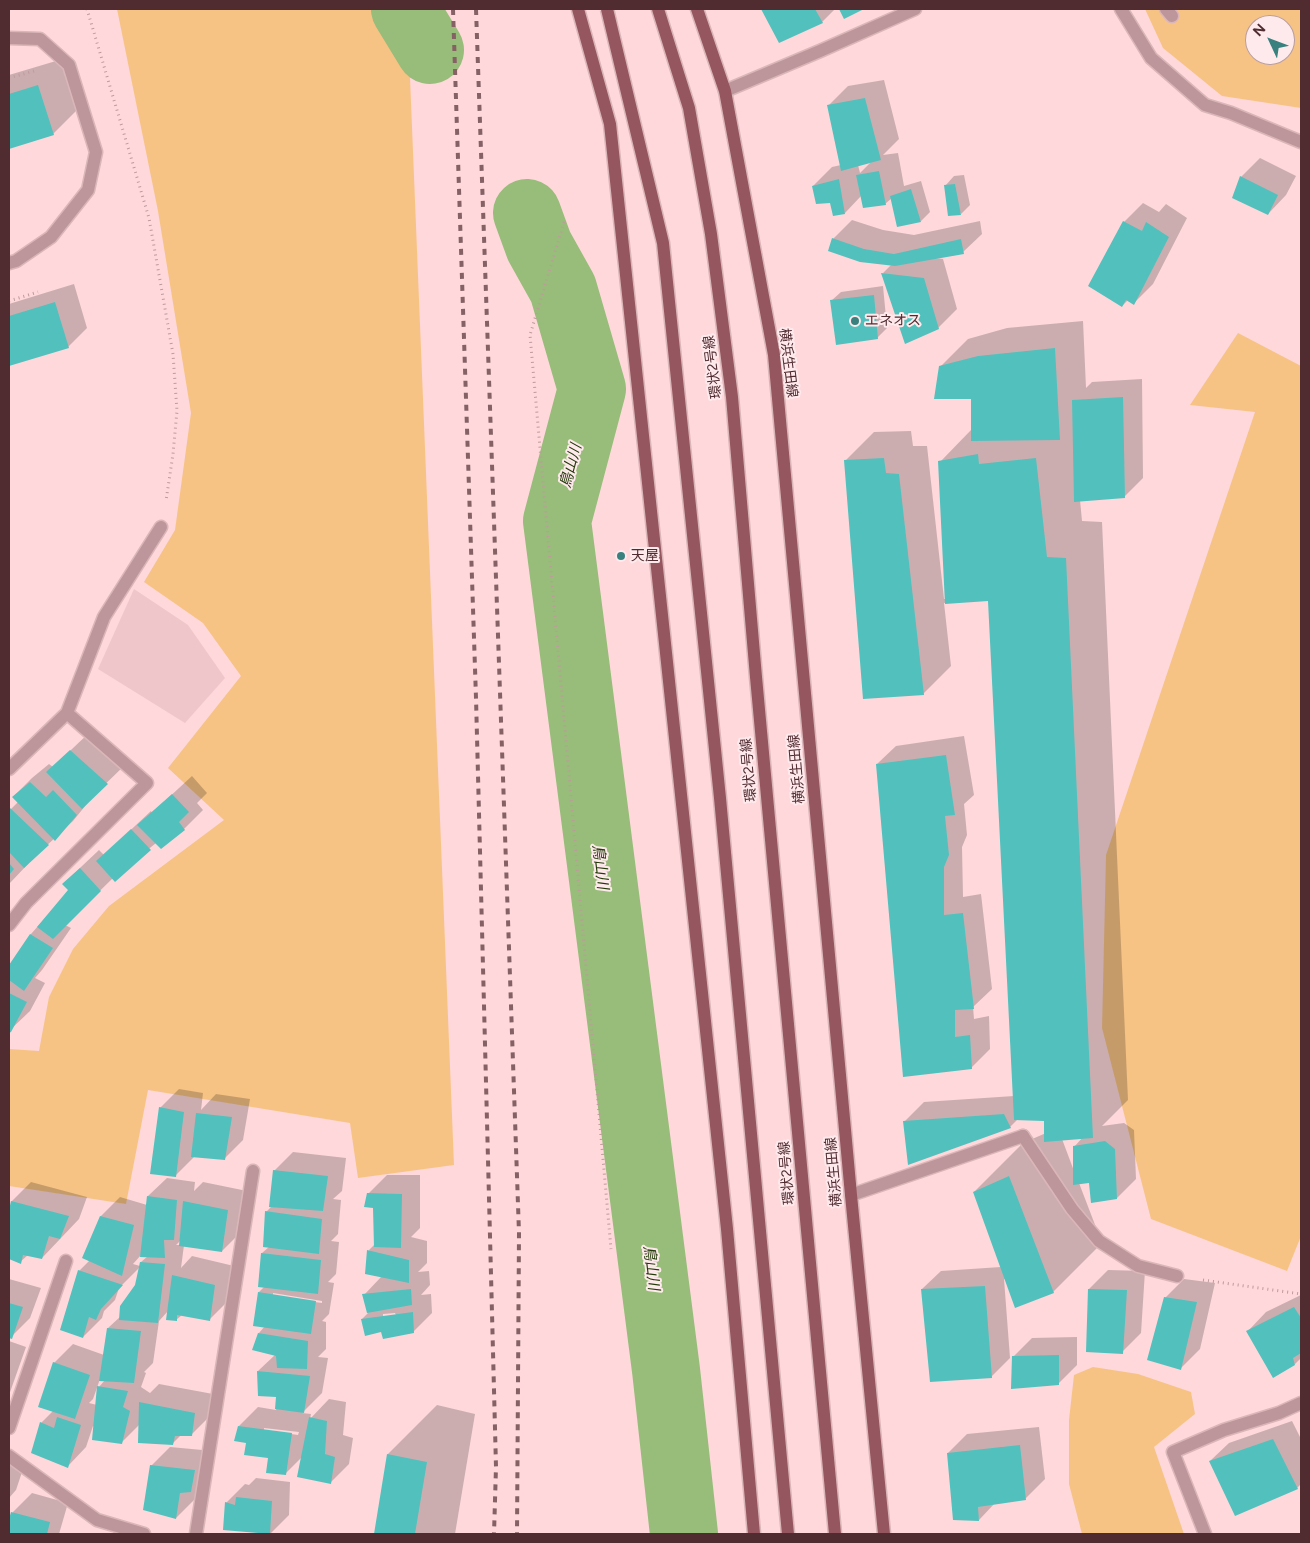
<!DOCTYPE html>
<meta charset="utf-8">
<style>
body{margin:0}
#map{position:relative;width:1310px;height:1543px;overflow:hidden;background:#fed8db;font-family:Figtree,sans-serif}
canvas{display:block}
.frame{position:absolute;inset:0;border:10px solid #502c31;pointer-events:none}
.north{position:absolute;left:1245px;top:15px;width:50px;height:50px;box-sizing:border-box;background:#feeaec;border:1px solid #b89ea1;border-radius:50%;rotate:313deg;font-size:14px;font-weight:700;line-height:20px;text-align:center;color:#502c31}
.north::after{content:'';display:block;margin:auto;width:18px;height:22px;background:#39817e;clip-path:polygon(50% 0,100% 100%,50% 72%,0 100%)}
</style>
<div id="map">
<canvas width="1310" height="1543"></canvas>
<div class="frame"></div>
<div class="north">N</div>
</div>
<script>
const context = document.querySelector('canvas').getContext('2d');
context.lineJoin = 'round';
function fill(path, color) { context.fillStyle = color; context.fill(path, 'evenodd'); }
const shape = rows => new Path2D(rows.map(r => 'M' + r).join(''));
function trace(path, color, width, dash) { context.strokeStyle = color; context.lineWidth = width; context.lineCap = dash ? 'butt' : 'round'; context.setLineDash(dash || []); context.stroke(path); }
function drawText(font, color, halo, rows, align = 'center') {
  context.font = font + ' Figtree,"Noto Sans JP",sans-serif'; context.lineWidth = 4; context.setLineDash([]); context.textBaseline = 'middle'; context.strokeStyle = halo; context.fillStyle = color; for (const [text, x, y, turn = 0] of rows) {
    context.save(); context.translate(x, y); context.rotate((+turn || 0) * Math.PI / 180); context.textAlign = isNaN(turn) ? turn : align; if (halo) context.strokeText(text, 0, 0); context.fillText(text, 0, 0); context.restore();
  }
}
const built = shape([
 [134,589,188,625,225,678,185,723,98,669]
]);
const green = shape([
 [117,9,396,9,408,28,454,1165,358,1178,350,1123,148,1090,126,1204,9,1186,9,1049,39,1051,49,997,73,949,109,906,224,820,168,768,241,676,203,623,144,582,175,530,191,413,158,211],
 [1145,9,1301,9,1301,108,1222,96,1163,48],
 [1255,25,1285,25,1285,55,1255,55],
 [1238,333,1301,366,1301,1236,1287,1271,1151,1219,1102,1028,1106,855,1255,412,1190,405],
 [1093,1367,1138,1374,1191,1392,1195,1414,1154,1447,1184,1534,1082,1534,1069,1484,1069,1420,1074,1375]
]);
const shadow = shape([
 [763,9,835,9,822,22,780,41],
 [66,58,81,106,53,134,9,147,9,75],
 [884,80,899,139,883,155,898,153,904,186,921,181,930,212,921,221,892,198,885,204,861,196,845,213,813,186,832,167,841,165,829,105,848,86],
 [872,161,860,173,858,165],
 [1260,158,1296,176,1286,195,1268,214,1241,177],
 [964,175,970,205,961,214,945,186,954,176],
 [1143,203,1159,212,1166,204,1187,218,1153,284,1134,303,1128,300,1122,306,1124,222],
 [852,220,883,230,914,235,980,221,982,234,963,252,935,258,943,259,957,309,938,328,883,273,892,264,833,239],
 [74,284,87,328,68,347,9,365,9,304],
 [883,286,887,328,877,338,831,301,841,292],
 [1083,321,1086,388,1092,382,1142,379,1143,478,1124,497,1080,500,1082,521,1102,522,1128,1100,1102,1126,1124,1123,1134,1130,1136,1179,1117,1198,1090,1182,1079,1183,1102,1243,1053,1292,1004,1279,1010,1358,991,1377,922,1289,941,1271,1001,1267,974,1192,1023,1143,1046,1133,1045,1119,1018,1119,1010,1127,905,1121,924,1102,1014,1096,989,600,944,603,951,666,923,694,846,460,874,432,911,431,913,446,927,446,944,599,946,599,940,462,972,429,973,398,940,367,968,339,1007,328],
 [1083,1137,1074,1147,1074,1171,1062,1139],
 [90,732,125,765,94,795,73,821,28,863,28,864,9,884,9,811,18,802,13,797,32,778,49,764,53,767],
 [964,736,974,795,964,804,967,835,962,847,963,897,981,894,992,989,973,1007,974,1019,989,1016,990,1049,971,1068,904,1076,877,764,896,746],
 [192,776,207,793,197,803,203,810,184,829,161,848,156,843,113,878,65,925,71,928,42,970,35,978,45,983,30,1011,9,1031,9,967,31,934,70,890,63,884,99,850,104,855,151,811,152,813],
 [179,1089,203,1093,201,1110,216,1094,250,1099,243,1140,224,1159,195,1156,176,1175,160,1108],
 [293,1152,346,1158,342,1191,333,1199,341,1200,338,1234,331,1241,339,1242,336,1274,328,1282,334,1283,329,1314,322,1321,326,1322,326,1349,318,1357,328,1358,322,1393,302,1413,311,1414,310,1419,329,1399,346,1402,343,1435,353,1438,349,1464,330,1483,303,1456,285,1474,269,1457,247,1442,239,1426,258,1407,276,1410,278,1395,258,1371,276,1354,259,1333,265,1326,259,1292,265,1286,262,1253,269,1247,266,1212,272,1206,274,1171],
 [273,1293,322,1301,322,1303,273,1296],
 [264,1428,299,1432,298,1435,264,1430],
 [387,1175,420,1175,420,1228,411,1237,427,1241,427,1263,418,1272,429,1271,430,1285,421,1295,431,1294,432,1313,413,1332,382,1331,362,1319,368,1313,364,1295,382,1276,369,1250,375,1244,374,1207,368,1194],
 [395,1313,396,1315,383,1317,383,1314],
 [167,1178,195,1182,194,1191,203,1182,247,1191,241,1232,222,1251,184,1245,181,1268,192,1256,234,1266,229,1300,210,1319,182,1315,176,1320,168,1311,159,1321,153,1363,144,1372,146,1373,141,1387,150,1393,159,1384,213,1394,210,1416,191,1435,181,1435,172,1444,139,1425,122,1442,93,1426,86,1447,68,1466,41,1423,53,1411,54,1363,73,1344,104,1355,108,1328,121,1316,136,1286,140,1267,119,1288,115,1300,104,1311,102,1318,83,1337,79,1271,90,1260,101,1216,120,1197,147,1205,148,1196],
 [181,1240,180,1245,176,1245],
 [141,1255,148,1256,141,1262,140,1266,133,1264],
 [100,1379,105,1380,99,1387,97,1405,89,1403,93,1399],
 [31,1182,87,1197,79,1219,42,1258,28,1255,20,1262,9,1258,9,1214,12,1201],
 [1108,1270,1145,1271,1141,1333,1122,1352,1089,1289],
 [9,1279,41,1288,30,1318,11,1337,9,1336],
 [1184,1279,1215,1283,1200,1349,1181,1368,1165,1298],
 [1301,1295,1301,1358,1295,1364,1248,1331,1266,1312],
 [1077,1337,1077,1365,1058,1384,1013,1357,1032,1338],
 [9,1341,26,1347,9,1395],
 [437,1405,475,1414,455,1534,375,1534,388,1454],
 [1292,1421,1301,1439,1301,1484,1297,1488,1210,1461,1229,1443],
 [1039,1427,1045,1479,1026,1498,995,1503,979,1520,948,1453,967,1434],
 [170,1447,213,1451,210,1472,197,1485,195,1499,176,1518,151,1466],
 [9,1453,26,1460,16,1490,9,1498],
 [256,1478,290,1482,289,1515,270,1534,226,1503,245,1484,249,1485],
 [32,1493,68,1503,59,1534,9,1534,9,1523,13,1512],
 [120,1527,151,1534,112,1534]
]);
const river = shape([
 [405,9,430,50],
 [527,213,539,246,563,289,592,389,557,521,666,1370,684,1534]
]);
const building = shape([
 [761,9,815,9,823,23,779,43],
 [839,9,864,9,844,19],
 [38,85,54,135,9,149,9,94],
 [865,98,881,160,841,171,827,105],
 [879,171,886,205,863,208,856,175],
 [1240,176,1278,195,1268,215,1232,198],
 [839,179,845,214,833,216,830,203,816,204,812,186],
 [955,184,961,215,948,216,944,185],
 [911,189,921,222,897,227,890,196],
 [1123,221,1142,231,1146,222,1169,237,1134,305,1126,300,1122,307,1088,286],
 [832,238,864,249,894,254,961,239,964,254,895,266,860,262,828,251],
 [881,273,924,278,939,329,905,344],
 [874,295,878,339,836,345,830,300],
 [55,302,69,348,9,366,9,316],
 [1055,348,1060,440,971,441,971,399,934,399,939,366,978,356],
 [1123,397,1125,498,1074,502,1072,400],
 [978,454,979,464,1036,458,1047,557,1066,558,1093,1138,1044,1142,1044,1121,1014,1120,988,601,945,604,938,461],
 [884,458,886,473,899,474,924,695,863,699,844,460],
 [70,750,108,784,82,809,46,772],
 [946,755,955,815,945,816,949,855,944,867,944,915,963,913,974,1009,955,1010,955,1037,970,1035,972,1069,903,1077,876,764],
 [30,782,46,797,53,790,77,815,55,841,12,797],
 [172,794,189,812,179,822,185,830,161,849,137,825],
 [10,808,49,845,24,868,9,852,9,810],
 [131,829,151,850,115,882,96,861],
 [9,863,14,869,9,875],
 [80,868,101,891,53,939,37,927,68,890,62,884],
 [30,934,53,948,24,991,9,980,9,965],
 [9,993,27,1002,11,1032,9,1033],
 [159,1107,184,1112,176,1177,150,1174],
 [196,1113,232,1117,225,1160,191,1157],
 [1004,1114,1011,1128,908,1165,903,1121],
 [1105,1141,1115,1149,1117,1199,1091,1203,1089,1183,1073,1185,1073,1146],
 [273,1170,328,1176,323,1211,269,1207],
 [1009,1176,1054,1293,1015,1308,973,1192],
 [367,1193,402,1194,401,1248,374,1247,373,1208,364,1207],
 [147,1196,177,1200,174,1240,164,1240,165,1258,140,1257],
 [11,1201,69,1216,60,1239,49,1236,42,1259,23,1255,21,1264,9,1259,9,1210],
 [183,1201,228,1210,222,1252,179,1246],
 [265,1211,322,1219,319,1254,263,1247],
 [100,1216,134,1225,122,1276,82,1258],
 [367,1250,409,1260,409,1283,365,1274],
 [261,1253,321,1260,318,1294,258,1287],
 [140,1262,165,1264,158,1323,119,1320,120,1306,135,1285],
 [78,1270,123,1285,101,1309,96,1320,89,1317,83,1338,60,1330],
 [172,1275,215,1285,210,1321,177,1315,177,1321,166,1320],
 [985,1286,992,1378,930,1382,921,1289],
 [411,1289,412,1305,367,1313,362,1294],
 [1088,1289,1127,1290,1123,1354,1086,1352],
 [258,1292,316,1301,311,1334,253,1326],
 [1164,1297,1197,1302,1181,1370,1147,1360],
 [9,1303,23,1307,12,1339,9,1338],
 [1294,1307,1301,1318,1301,1353,1293,1358,1295,1365,1273,1378,1246,1331],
 [413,1312,414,1333,383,1339,381,1332,365,1336,361,1319],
 [107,1328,141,1331,134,1383,99,1381],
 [258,1333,308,1341,307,1369,277,1368,276,1356,252,1350],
 [1059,1355,1059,1385,1011,1389,1012,1356],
 [53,1362,90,1375,75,1419,38,1407],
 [257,1371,310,1376,304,1413,275,1409,276,1397,258,1396],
 [97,1386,128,1391,123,1407,130,1411,122,1444,92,1440],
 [139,1402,195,1413,192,1436,175,1436,173,1445,138,1443],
 [57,1417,81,1425,68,1468,31,1453,40,1422,54,1428],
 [309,1417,327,1421,325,1454,335,1457,331,1484,297,1477],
 [238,1426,292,1433,286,1475,266,1473,268,1458,244,1455,246,1443,234,1441],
 [1273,1439,1298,1489,1235,1516,1209,1461],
 [1020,1445,1026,1500,978,1507,979,1521,953,1520,947,1453],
 [387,1454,427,1462,415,1534,374,1534],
 [150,1465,195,1470,191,1492,180,1493,176,1519,143,1510],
 [236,1497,272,1501,270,1534,223,1530,225,1502,235,1505],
 [11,1512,50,1522,47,1534,9,1534,9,1519]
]);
const path = shape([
 [87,9,149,218,173,354,177,411,173,454,166,501],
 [9,78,34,71],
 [564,222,530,335,611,1249],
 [9,301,38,292],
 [1203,1280,1301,1294]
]);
const service = shape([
 [1166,9,1172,16],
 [9,38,40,39,69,65,96,152,88,190,51,237,16,261,9,263],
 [1023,1136,1072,1209,1099,1241,1138,1266,1177,1276]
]);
const minor = shape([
 [1121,9,1151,58,1205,105,1231,113,1301,142],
 [725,91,820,51,915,9],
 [9,769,67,713,104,617,161,527],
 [9,925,26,903,147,783,67,713],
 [851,1195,1023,1136],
 [9,1428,66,1261],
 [9,1456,97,1520,144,1534],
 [196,1534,253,1171],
 [1205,1534,1173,1452,1224,1430,1279,1413,1301,1403]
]);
const primary = shape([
 [578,9,610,124,727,1229,754,1534],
 [658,9,689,108,711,234,732,397,756,677,835,1534],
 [697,9,725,91,774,355,851,1195,884,1534]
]);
const rail = shape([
 [453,9,476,698,496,1467,494,1534],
 [476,9,519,1233,517,1534]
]);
const primaryBridge = shape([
 [607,9,663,243,720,798,788,1534]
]);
const markers = [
 [855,321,5,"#39817e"],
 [621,556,5,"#39817e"]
];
const poiNames = [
 ["エネオス",865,321],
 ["天屋",631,556]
];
const streetNames = [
 ["横浜生田線",788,363,83],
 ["環状2号線",713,367,-97],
 ["横浜生田線",797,769,-95],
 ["環状2号線",749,770,-95],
 ["横浜生田線",834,1172,-95],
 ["環状2号線",787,1173,-95]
];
const waterNames = [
 ["鳥山川",571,466,-75],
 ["鳥山川",600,867,83],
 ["鳥山川",651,1268,83]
];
fill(built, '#efc7cb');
fill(green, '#f7c384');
fill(shadow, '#0003');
trace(river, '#98bc79', 68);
fill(building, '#52c0bc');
trace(service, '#dbb6b9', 15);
trace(minor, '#dbb6b9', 15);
trace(primary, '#dbb6b9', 15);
trace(path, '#bf9a9d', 3, [1, 4]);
trace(service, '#bc969a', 12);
trace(minor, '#bc969a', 12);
trace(primary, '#96565f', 12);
trace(rail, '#856165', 4, [6, 6]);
trace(primaryBridge, '#dbb6b9', 15, []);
trace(primaryBridge, '#96565f', 12);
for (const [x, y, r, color] of markers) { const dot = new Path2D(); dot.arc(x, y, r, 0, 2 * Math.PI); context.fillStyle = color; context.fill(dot); trace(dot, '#feeaec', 2); }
drawText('14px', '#502c31', '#feeaec', poiNames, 'left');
drawText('14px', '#502c31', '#feeaec', streetNames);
drawText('italic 15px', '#233a09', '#feeaec', waterNames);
</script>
